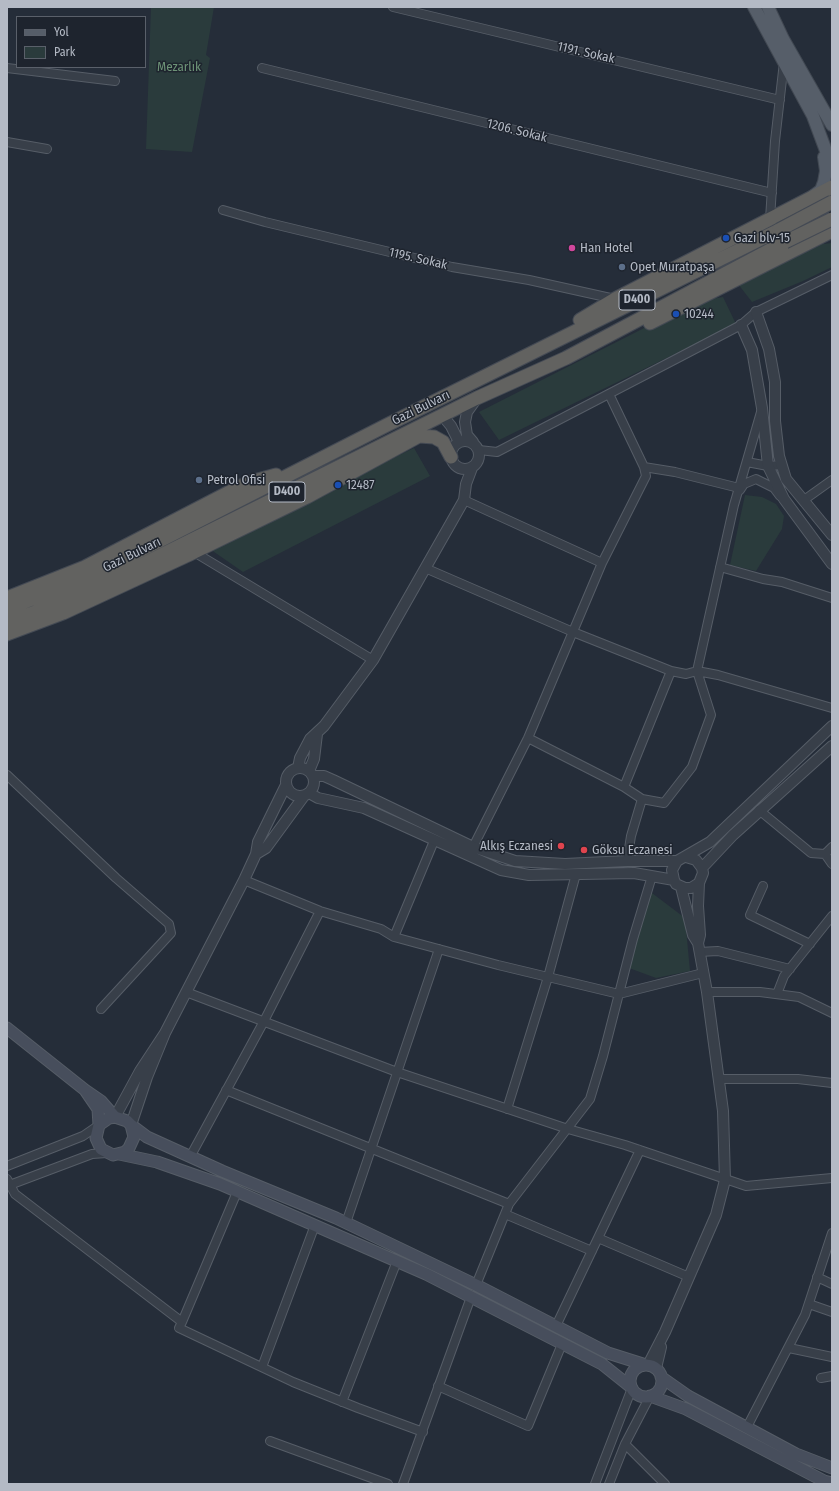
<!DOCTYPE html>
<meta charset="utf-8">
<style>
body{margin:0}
#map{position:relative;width:839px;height:1491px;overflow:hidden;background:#252d39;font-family:"Fira Sans Condensed",sans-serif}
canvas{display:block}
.frame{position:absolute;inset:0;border:8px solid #b4bac5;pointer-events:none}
.legend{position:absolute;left:16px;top:16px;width:130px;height:52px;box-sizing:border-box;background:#1e242e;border:1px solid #5a606a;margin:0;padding:5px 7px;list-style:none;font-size:12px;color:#b4bac5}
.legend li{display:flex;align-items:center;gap:8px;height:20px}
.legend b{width:20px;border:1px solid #5a606a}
</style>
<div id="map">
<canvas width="839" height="1491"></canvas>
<div class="frame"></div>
<ul class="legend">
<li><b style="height:5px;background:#565e69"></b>Yol</li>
<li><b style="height:11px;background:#2a3b3c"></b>Park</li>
</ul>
</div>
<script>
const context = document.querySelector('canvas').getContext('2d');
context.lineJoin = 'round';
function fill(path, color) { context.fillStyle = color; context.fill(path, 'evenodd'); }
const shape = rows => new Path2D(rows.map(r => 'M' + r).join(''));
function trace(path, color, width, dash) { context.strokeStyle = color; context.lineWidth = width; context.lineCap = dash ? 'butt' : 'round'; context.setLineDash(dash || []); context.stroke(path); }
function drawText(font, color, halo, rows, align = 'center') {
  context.font = font + ' "Fira Sans Condensed",sans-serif'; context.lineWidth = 3; context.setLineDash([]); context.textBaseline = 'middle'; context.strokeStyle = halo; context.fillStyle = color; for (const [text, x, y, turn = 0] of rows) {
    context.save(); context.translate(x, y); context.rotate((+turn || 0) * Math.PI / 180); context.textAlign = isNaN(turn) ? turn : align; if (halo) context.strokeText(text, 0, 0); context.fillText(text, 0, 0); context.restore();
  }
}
const green = shape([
 [151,7,214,7,206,55,210,58,192,152,146,149],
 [832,243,832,267,803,281,752,302,738,284,823,244],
 [723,297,736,324,499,440,479,412,652,324,704,300],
 [414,448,430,476,243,572,207,547],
 [745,495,762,497,776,504,784,516,782,529,756,571,730,565],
 [648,890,685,918,690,971,656,978,629,968]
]);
const minor = shape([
 [393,7,780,100],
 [7,68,115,81],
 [262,68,772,193],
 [7,142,47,149],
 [223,210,265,222,452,267,529,280,615,299],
 [770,219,775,141,784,62],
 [479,450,497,452,676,359,741,325,756,312,832,275],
 [747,462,768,466,782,465],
 [644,467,675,472,739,488],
 [740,490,744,484,756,479,774,488,780,496],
 [464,500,602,563],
 [804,500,832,480],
 [194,552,373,660],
 [720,567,763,579,782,582,832,598],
 [425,568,573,632,671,671,686,674,697,671,718,675,832,708],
 [528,738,624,787,642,799,631,836,627,861],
 [7,775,116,878,169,924,171,933,101,1009],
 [624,787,671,671],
 [642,799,664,803,692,767,711,715,697,671,734,505,761,412],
 [759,810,811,853,825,854,832,864],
 [473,847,528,738,602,563,646,476,644,467,609,394],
 [825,854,832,847],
 [244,880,320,911,381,929,394,937,498,965,619,994,703,973],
 [763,886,750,915,810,944],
 [394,937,434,841],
 [699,952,718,951,790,969],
 [186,992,397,1072,568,1129,625,1145,746,1186,832,1178],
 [707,992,760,992,799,997,832,1013],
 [777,994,784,976,832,916],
 [719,1079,798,1079,832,1083],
 [226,1090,509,1204],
 [507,1109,548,977,576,874],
 [190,1157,263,1023,320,911],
 [7,1166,83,1136,99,1125],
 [7,1179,15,1194,182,1322,179,1328,293,1382,358,1408,423,1432],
 [7,1186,92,1154,107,1153],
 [505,1214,592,1251],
 [346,1223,439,949],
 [598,1238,689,1277],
 [817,1277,832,1284],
 [476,1285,509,1204,590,1099,603,1056,633,939,652,876],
 [809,1304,832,1312],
 [182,1322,237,1192],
 [556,1326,640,1150],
 [789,1348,832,1357],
 [262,1367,315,1225],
 [821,1378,832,1376],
 [438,1386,528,1426,562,1344],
 [342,1402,397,1261],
 [747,1427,805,1315,832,1233],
 [270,1441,388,1484],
 [625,1444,665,1484],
 [403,1484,471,1297],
 [595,1484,632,1388],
 [609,1484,625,1444,650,1396]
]);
const tertiary = shape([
 [756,312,769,349,775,382,775,421,779,456,786,479,832,535],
 [741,325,752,350,762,408,768,466,784,499,832,564],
 [442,415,451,426,459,442],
 '451 455a14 14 0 1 1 28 0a14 14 0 1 1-28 0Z',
 [473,442,467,435,465,422,467,412,477,398],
 '286 782a14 14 0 1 1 28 0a14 14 0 1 1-28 0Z',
 [298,768,300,758,310,739,324,726,373,660,464,500,466,484,472,468],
 [309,771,314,759,317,734],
 [313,776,324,776,333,780,473,847,515,861,565,864,627,861,677,861],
 [309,793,318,798,364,808,501,870,529,875,634,873,674,880],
 [256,854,266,848,304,796],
 [686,857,696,860,702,868,703,873,699,883,698,906,700,935,698,943],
 [702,868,733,835,832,746],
 [699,883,691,888,685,888,676,884,674,880,672,870,677,861,710,842,832,726],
 [165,1033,244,880,256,854,258,842,286,785],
 [115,1117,140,1071,165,1033,147,1077,131,1125],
 [648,1365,665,1332,716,1215,725,1180,723,1111,707,992,698,943,693,935,681,887],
 [656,1368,661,1347]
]);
const secondary = shape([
 [7,1028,85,1090],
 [99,1125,109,1118,115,1117,127,1121,131,1125,134,1137,129,1148,125,1152,113,1155,101,1149,96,1138,99,1125,98,1109,85,1090,101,1101,115,1117],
 [131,1125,147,1137,222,1171,336,1218,476,1285,608,1353,646,1365],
 [119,1154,157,1162,220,1184,426,1274,602,1364,632,1388],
 '630 1381a16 16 0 1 1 32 0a16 16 0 1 1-32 0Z',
 [661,1377,688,1396,796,1454,832,1468],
 [650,1396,686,1409,824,1481,832,1483]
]);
const primary = shape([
 [754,7,813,116,832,167],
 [768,7,783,39,832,125],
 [813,196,821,190,824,182,826,171,824,157]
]);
const trunk = shape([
 [580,320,615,299,832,187],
 [650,323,832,231],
 [7,598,85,567,247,483,276,475],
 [7,609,80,580,132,555,387,425,779,230],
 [7,622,35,612,141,565,477,398,566,358,785,242],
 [7,634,63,613,190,554,307,497,419,436,434,437,443,442,451,457]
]);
const trunkBridge = shape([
 [779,230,832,202],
 [785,242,832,219]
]);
const markers = [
 [726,238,4,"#1a4fb4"],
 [572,248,4,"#d1479c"],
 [622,267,4,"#5c6f8a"],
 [676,314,4,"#1a4fb4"],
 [199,480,4,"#5c6f8a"],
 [338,485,4,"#1a4fb4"],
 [561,846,4,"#e0444e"],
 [584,850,4,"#e0444e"]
];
const shields = [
 [637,300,36],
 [287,492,36]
];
const shieldNames = [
 ["D400",637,300],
 ["D400",287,492]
];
const streetNames = [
 ["1191. Sokak",586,53,13],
 ["1206. Sokak",517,131,14],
 ["1195. Sokak",418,259,13],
 ["Gazi Bulvarı",421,408,-26],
 ["Gazi Bulvarı",132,555,-26]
];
const parkNames = [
 ["Mezarlık",179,67]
];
const poiNames = [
 ["Gazi blv-15",734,238],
 ["Han Hotel",580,248],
 ["Opet Muratpaşa",630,267],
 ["10244",684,314],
 ["Petrol Ofisi",207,480],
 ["12487",346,485],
 ["Alkış Eczanesi",553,846,"right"],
 ["Göksu Eczanesi",592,850]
];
fill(green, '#2a3b3c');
trace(minor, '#565d67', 10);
trace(tertiary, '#565d67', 12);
trace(secondary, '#565d67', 13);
trace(primary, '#414852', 14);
trace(trunk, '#444a54', 15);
trace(minor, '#383f49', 8);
trace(tertiary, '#383f49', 10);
trace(secondary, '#474e5c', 11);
trace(primary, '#565e69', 12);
trace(trunk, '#626260', 13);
trace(trunkBridge, '#444a54', 15, []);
trace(trunkBridge, '#626260', 13);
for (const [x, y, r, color] of markers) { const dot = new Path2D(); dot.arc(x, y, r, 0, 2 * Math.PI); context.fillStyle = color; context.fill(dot); trace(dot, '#1e242e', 1.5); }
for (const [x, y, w] of shields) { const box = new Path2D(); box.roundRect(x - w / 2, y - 10, w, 20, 3); context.fillStyle = '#1e242e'; context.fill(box); trace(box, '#b4bac5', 1); }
drawText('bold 12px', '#b4bac5', null, shieldNames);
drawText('13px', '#b4bac5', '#1e242e', streetNames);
drawText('13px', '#6d9377', '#1e242e', parkNames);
drawText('13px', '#b4bac5', '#1e242e', poiNames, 'left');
</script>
